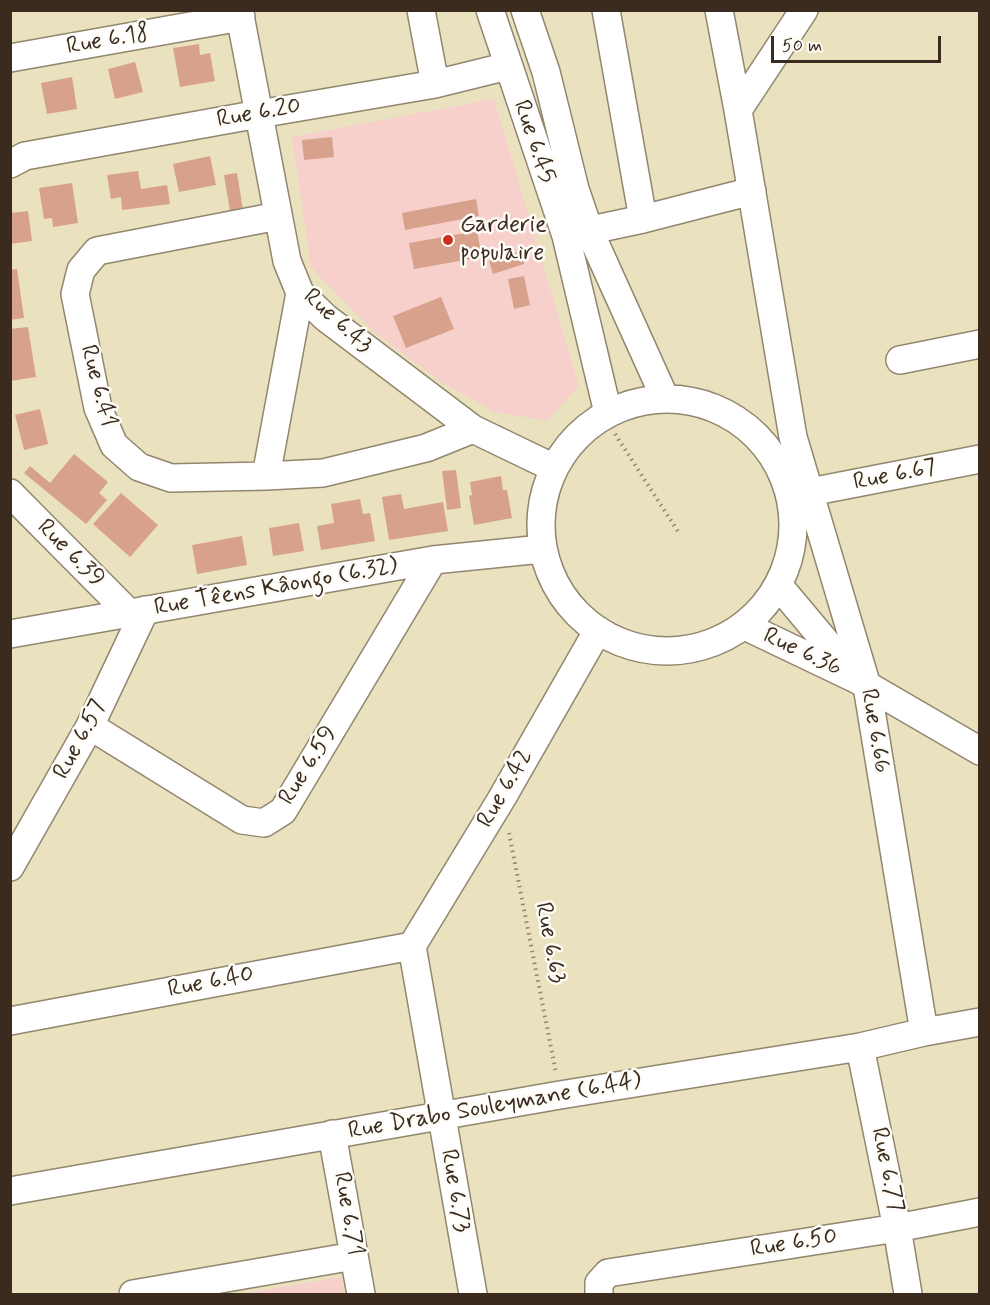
<!DOCTYPE html>
<meta charset="utf-8">
<style>
body{margin:0}
#map{position:relative;width:990px;height:1305px;overflow:hidden;background:#eae1bf;font-family:Mynerve,sans-serif}
canvas{display:block}
.frame{position:absolute;inset:0;border:12px solid #3b2a1e;pointer-events:none}
.scale{position:absolute;left:771px;top:36px;width:170px;height:27px;box-sizing:border-box;border:3px solid #3b2a1e;border-top:0;padding-left:8px;font-size:18px;line-height:21px;white-space:nowrap;color:#3b2a1e;-webkit-text-stroke:4px #fdfcf7;paint-order:stroke}
</style>
<div id="map">
<canvas width="990" height="1305"></canvas>
<div class="frame"></div>
<div class="scale">50 m</div>
</div>
<script>
const context = document.querySelector('canvas').getContext('2d');
context.lineJoin = 'round';
function fill(path, color) { context.fillStyle = color; context.fill(path, 'evenodd'); }
const shape = rows => new Path2D(rows.map(r => 'M' + r).join(''));
function trace(path, color, width, dash) { context.strokeStyle = color; context.lineWidth = width; context.lineCap = dash ? 'butt' : 'round'; context.setLineDash(dash || []); context.stroke(path); }
function drawText(font, color, halo, rows, align = 'center') {
  context.font = font + ' Mynerve,sans-serif'; context.lineWidth = 5; context.setLineDash([]); context.textBaseline = 'middle'; context.strokeStyle = halo; context.fillStyle = color; for (const [text, x, y, turn = 0] of rows) {
    context.save(); context.translate(x, y); context.rotate((+turn || 0) * Math.PI / 180); context.textAlign = isNaN(turn) ? turn : align; if (halo) context.strokeText(text, 0, 0); context.fillText(text, 0, 0); context.restore();
  }
}
const built = shape([
 [494,99,579,386,547,421,495,412,441,382,375,333,311,267,292,137],
 [342,1277,345,1294,240,1294]
]);
const building = shape([
 [199,44,200,55,210,53,215,81,180,87,173,48],
 [135,62,143,92,115,99,108,69],
 [72,77,77,109,47,114,41,83],
 [332,137,334,157,304,160,302,140],
 [210,156,216,185,179,192,173,164],
 [138,171,141,189,167,185,170,204,122,210,121,197,111,199,107,175],
 [237,173,243,210,230,211,224,175],
 [72,183,78,223,53,227,52,218,44,219,39,188],
 [476,199,479,216,405,230,402,213],
 [28,211,32,241,10,244,10,213],
 [477,231,482,257,414,269,409,243],
 [521,251,524,264,493,274,489,261],
 [17,269,24,318,10,320,10,270],
 [524,276,530,305,514,309,508,279],
 [441,297,454,329,406,348,393,316],
 [28,327,36,377,10,381,10,329],
 [40,409,48,444,24,450,15,415],
 [74,454,108,482,99,493,107,500,86,524,24,473,30,466,50,483],
 [456,470,461,508,447,510,442,471],
 [501,476,503,490,507,490,512,518,474,525,469,496,472,495,470,482],
 [121,493,158,525,130,557,93,524],
 [401,494,404,509,443,502,448,531,389,540,382,497],
 [360,499,363,514,370,513,375,541,321,550,317,526,334,523,331,504],
 [299,523,304,551,273,556,269,528],
 [242,536,247,565,197,574,192,545]
]);
const path = shape([
 [615,434,679,533],
 [509,833,556,1073]
]);
const street = shape([
 [239,10,287,261,300,293,326,318,473,429,554,468],
 [421,10,435,84],
 [490,10,566,236,608,413],
 [525,10,546,72,575,189,589,230,664,396],
 [606,10,643,219],
 [719,10,738,110,793,437,867,686,924,1032],
 [10,58,241,17],
 [738,110,804,10],
 [10,164,25,156,259,114,435,84,508,66],
 [278,216,97,251,81,270,75,294,98,408,114,445,139,467,171,478,266,476,323,473,426,448,473,429],
 [572,234,643,219,752,191],
 [900,360,980,344],
 '541 525a126 126 0 1 1 252 0a126 126 0 1 1-252 0Z',
 [266,476,300,293],
 [810,492,980,459],
 [10,493,130,614],
 [779,586,851,672],
 [745,626,858,680,980,751],
 [10,634,433,560,542,549],
 [90,726,242,820,264,823,283,811,433,560],
 [10,867,90,726,145,610],
 [412,946,502,798,598,630],
 [412,946,473,1294],
 [10,1021,412,946],
 [860,1047,897,1228,908,1294],
 [332,1134,361,1294],
 [10,1191,560,1095,860,1047,924,1032,980,1022],
 [133,1294,354,1256],
 [599,1294,599,1283,608,1273,897,1228,980,1212]
]);
const markers = [
 [448,240,6,"#c8321e"]
];
const streetNames = [
 ["Rue 6.18",108,41,-10],
 ["Rue 6.20",259,114,-10],
 ["Rue 6.45",533,142,71],
 ["Rue 6.43",337,322,42],
 ["Rue 6.41",97,386,75],
 ["Rue 6.67",895,476,-11],
 ["Rue 6.39",70,554,45],
 ["Rue Têens Kâongo (6.32)",276,588,-10],
 ["Rue 6.36",802,653,25],
 ["Rue 6.66",874,731,80],
 ["Rue 6.57",81,740,-62],
 ["Rue 6.59",309,766,-58],
 ["Rue 6.42",506,789,-60],
 ["Rue 6.63",549,943,79],
 ["Rue 6.40",211,983,-11],
 ["Rue Drabo Souleymane (6.44)",495,1107,-10],
 ["Rue 6.77",886,1170,78],
 ["Rue 6.73",454,1191,80],
 ["Rue 6.71",347,1214,80],
 ["Rue 6.50",794,1244,-9]
];
const poiNames = [
 ["Garderie",460,226],
 ["populaire",460,254]
];
fill(built, '#f7d0cb');
fill(building, '#d8a18b');
trace(street, '#92866e', 30);
trace(path, '#92866e', 4, [1.5, 4.5]);
trace(street, '#fff', 27);
for (const [x, y, r, color] of markers) { const dot = new Path2D(); dot.arc(x, y, r, 0, 2 * Math.PI); context.fillStyle = color; context.fill(dot); trace(dot, '#fdfcf7', 2); }
drawText('24px', '#3b2a1e', '#fdfcf7', streetNames);
drawText('24px', '#3b2a1e', '#fdfcf7', poiNames, 'left');
</script>
